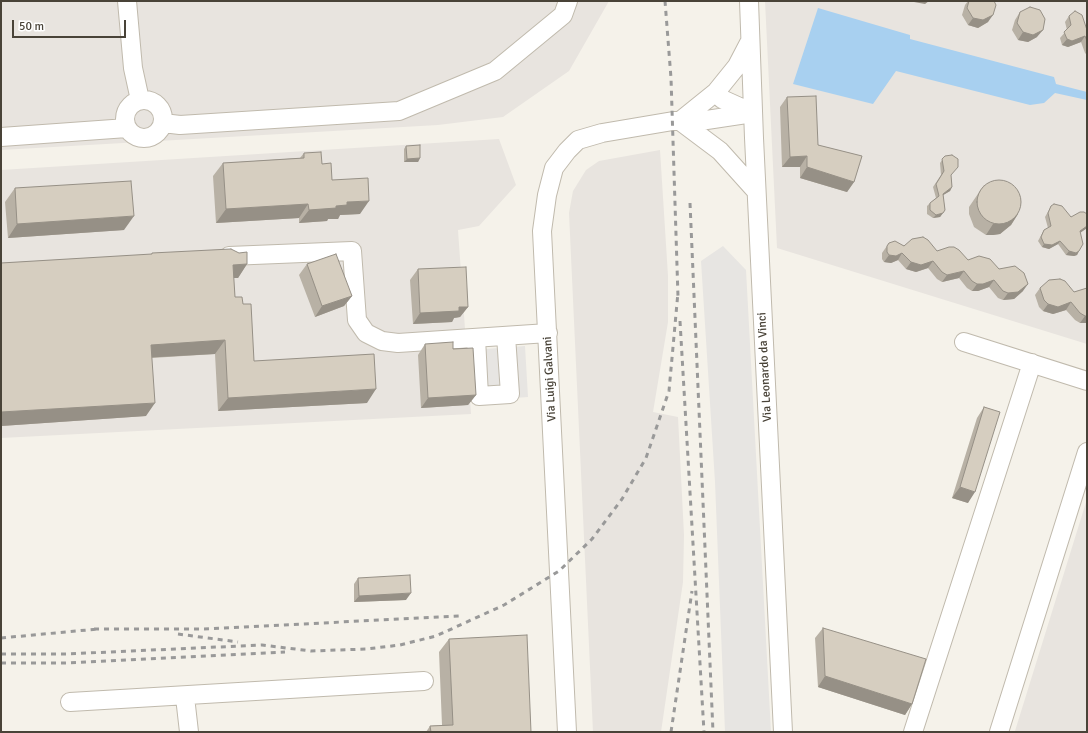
<!DOCTYPE html>
<style>
body{margin:0}
#map{position:relative;width:1088px;height:733px;overflow:hidden;background:#f5f2ea;font-family:Signika,sans-serif}
canvas{display:block}
.frame{position:absolute;inset:0;border:2px solid #494338;pointer-events:none}
.scale{position:absolute;left:12px;top:20px;width:114px;height:18px;box-sizing:border-box;border:2px solid #494338;border-top:0;padding-left:5px;font-size:12px;line-height:14px;white-space:nowrap;color:#494338;-webkit-text-stroke:3px #fff;paint-order:stroke}
</style>
<div id="map">
<canvas width="1088" height="733"></canvas>
<div class="frame"></div>
<div class="scale">50 m</div>
</div>
<script>
const context = document.querySelector('canvas').getContext('2d');
context.lineJoin = 'round';
function fill(path, color) { context.fillStyle = color; context.fill(path, 'evenodd'); }
const shape = rows => new Path2D(rows.map(r => 'M' + r).join(''));
function trace(path, color, width, dash) { context.strokeStyle = color; context.lineWidth = width; context.lineCap = dash ? 'butt' : 'round'; context.setLineDash(dash || []); context.stroke(path); }
function drawText(font, color, halo, rows, align = 'center') {
  context.font = font + ' Signika,sans-serif'; context.lineWidth = 3.5; context.setLineDash([]); context.textBaseline = 'middle'; context.strokeStyle = halo; context.fillStyle = color; for (const [text, x, y, turn = 0] of rows) {
    context.save(); context.translate(x, y); context.rotate((+turn || 0) * Math.PI / 180); context.textAlign = isNaN(turn) ? turn : align; if (halo) context.strokeText(text, 0, 0); context.fillText(text, 0, 0); context.restore();
  }
}
const industrial = shape([
 [1,1,609,1,569,71,503,117,438,125,1,150],
 [765,1,1087,1,1087,344,777,248],
 [499,139,516,185,479,226,458,230,471,414,1,438,1,170],
 [660,150,668,276,668,322,653,412,678,417,684,535,683,582,661,732,593,732,569,213,573,191,586,170,599,161],
 [1087,499,1087,732,1017,732,1015,731]
]);
const parking = shape([
 [723,246,746,270,771,732,725,732,715,482,701,261],
 [525,346,528,397,476,401,472,350]
]);
const water = shape([
 [818,8,910,35,910,39,1054,77,1056,84,1087,92,1087,100,1055,93,1044,103,1030,105,896,71,873,104,793,84]
]);
const minor = shape([
 [127,1,133,68,140,100],
 [749,1,754,138,783,732],
 [716,92,722,99,753,113],
 '125 119a19 19 0 1 1 38 0a19 19 0 1 1-38 0Z',
 [680,121,716,92,737,66,749,43],
 [680,121,720,151,756,191],
 [163,123,180,125,399,111,495,71,563,15,568,1],
 [1,137,127,128],
 [229,256,352,251,357,320,366,333,382,341,398,343,548,333],
 [476,338,479,396,510,394,506,336],
 [964,342,1087,381],
 [185,697,189,732],
 [70,702,424,681],
 [567,732,542,231,547,195,554,168,567,151,578,140,602,133,673,121,700,121,753,113],
 [913,732,1032,363],
 [999,732,1087,452]
]);
const rail = shape([
 [665,1,671,78,678,297],
 [690,203,713,732],
 [680,321,704,732],
 [94,629,204,629,459,616],
 [178,634,238,642],
 [1,638,98,629],
 [1,654,66,654,262,645,311,651,366,649,400,645,436,636,504,605,559,571,592,539,622,499,646,458,669,391,678,292],
 [1,663,64,663,285,652],
 [671,732,692,591]
]);
const wall = shape([
 [968,1,994,1,988,22,978,28,968,25,962,15,965,5],
 [1020,12,1037,37,1028,42,1018,40,1012,30,1015,20],
 [1069,16,1087,30,1087,55,1085,53,1081,42,1068,47,1062,45,1060,38,1067,30,1065,22],
 [787,97,818,145,854,182,847,192,800,178,800,167,782,167,780,107],
 [406,146,420,158,418,162,404,162,404,149],
 [304,153,322,164,332,180,360,214,340,215,338,219,328,219,327,221,299,223,299,218,216,223,213,176,223,163,300,158],
 [945,156,951,176,952,187,950,191,943,195,945,210,940,217,933,218,927,214,927,206,930,203,936,198,933,187,941,175,940,163],
 [984,185,1018,214,1011,225,1000,234,993,235,986,235,974,227,969,214,969,207],
 [15,188,124,230,8,238,5,202],
 [1051,206,1071,217,1087,228,1080,233,1079,251,1077,255,1074,256,1066,255,1058,244,1049,249,1042,247,1038,241,1044,230,1048,228,1045,217,1049,210],
 [889,243,937,251,999,269,1023,291,1014,299,1003,300,998,298,989,287,978,291,972,291,967,288,959,278,942,282,937,279,928,268,916,272,906,269,898,260,891,263,884,262,882,259,882,253],
 [152,253,247,264,238,278,233,278,235,297,243,304,254,361,367,403,218,411,215,354,152,358,146,416,1,426,1,263,151,255],
 [307,264,352,296,344,306,315,317,299,275],
 [418,269,468,307,460,317,454,318,452,322,413,324,410,280],
 [1040,288,1074,292,1087,288,1087,323,1080,323,1075,320,1066,310,1053,314,1043,311,1039,307,1035,295],
 [425,344,453,349,476,395,468,405,421,408,418,355],
 [984,407,968,503,952,498,977,418],
 [358,578,406,600,354,602,354,584],
 [823,628,912,704,905,715,818,687,815,638],
 [449,639,531,732,426,732,430,726,442,725,439,652]
]);
const shadedWall = shape([
 [914,1,929,1,925,4,914,2],
 [993,15,988,22,978,28,968,25,973,18],
 [1043,30,1037,37,1028,42,1018,40,1023,32],
 [1085,36,1081,42,1068,47,1062,45,1067,39],
 [807,156,800,167,782,167,790,157],
 [420,158,418,162,404,162,407,159],
 [807,167,854,182,847,192,800,178],
 [952,187,950,191,940,197,943,194],
 [369,201,360,214,340,215,338,219,328,219,327,221,299,223,309,210,347,202],
 [308,204,299,218,216,223,226,209],
 [943,213,940,217,933,218,936,215],
 [1018,214,1011,225,1000,234,993,235,986,235,993,224],
 [134,216,124,230,8,238,17,224],
 [1087,226,1087,228,1077,235,1080,231],
 [1060,241,1058,244,1049,249,1042,247,1044,244],
 [1069,251,1079,251,1077,255,1074,256,1066,255],
 [902,253,898,260,891,263,884,262,889,255],
 [933,261,928,268,916,272,906,269,911,262],
 [247,264,238,278,223,278,233,265],
 [964,271,959,278,942,282,947,275],
 [994,280,989,287,978,291,972,291,977,284],
 [1028,284,1023,291,1014,299,1003,300,1008,293],
 [352,296,344,306,315,317,322,306],
 [1071,302,1066,310,1053,314,1043,311,1048,304],
 [459,307,468,307,460,317,454,318,452,322,413,324,420,313],
 [1085,316,1087,316,1087,323,1080,323],
 [225,340,215,354,141,358,151,345],
 [376,389,367,403,218,411,228,398],
 [476,395,468,405,421,408,428,398],
 [155,403,146,416,1,426,1,412],
 [960,487,975,492,968,503,952,498],
 [411,593,406,600,354,602,359,596],
 [825,676,912,704,905,715,818,687]
]);
const building = shape([
 [969,1,994,1,996,5,993,15,983,20,973,18,967,8,969,1],
 [1030,7,1040,10,1045,19,1043,30,1033,35,1023,32,1017,23,1020,12,1030,7],
 [1075,11,1082,15,1087,30,1087,41,1085,36,1072,41,1067,39,1064,32,1071,25,1069,16,1075,11],
 [816,96,818,145,862,156,854,182,807,167,807,156,790,157,787,97,816,96],
 [420,145,420,158,407,159,406,146,420,145],
 [321,152,322,164,331,163,332,180,368,178,369,201,347,202,347,205,336,206,336,208,309,210,308,204,226,209,223,163,304,158,304,153,321,152],
 [952,155,958,159,958,167,951,175,952,187,943,194,945,210,943,213,936,215,930,210,930,203,939,196,936,184,944,171,942,159,945,156,952,155],
 '977 202a22 22 0 1 1 44 0a22 22 0 1 1-44 0Z',
 [131,181,134,216,17,224,15,188,131,181],
 [1054,204,1062,206,1071,217,1080,212,1084,212,1087,214,1087,226,1080,231,1083,244,1079,251,1076,253,1069,251,1060,241,1052,245,1044,244,1041,237,1044,230,1051,226,1048,213,1051,206,1054,204],
 [923,237,928,240,937,251,949,247,954,247,959,250,968,260,979,256,990,259,999,269,1015,266,1024,273,1028,284,1018,292,1008,293,1003,291,994,280,983,284,977,284,972,281,964,271,947,275,942,272,933,261,921,265,911,262,902,253,896,256,889,255,887,252,887,246,889,243,895,241,904,246,912,239,923,237],
 [231,249,239,253,247,252,247,264,233,265,235,297,242,297,243,304,251,304,254,361,374,354,376,389,228,398,225,340,151,345,155,403,1,412,1,263,152,254,152,253,231,249],
 [336,254,352,296,322,306,307,264,336,254],
 [466,267,468,307,459,307,459,311,420,313,418,269,466,267],
 [1060,279,1065,281,1074,292,1087,288,1087,316,1085,316,1080,313,1071,302,1058,307,1048,304,1044,300,1040,288,1049,280,1060,279],
 [453,342,453,349,473,348,476,395,428,398,425,344,453,342],
 [984,407,1000,412,975,492,960,487,984,407],
 [410,575,411,593,359,596,358,578,410,575],
 [823,628,926,659,912,704,825,676,823,628],
 [527,635,531,732,431,732,430,726,453,725,449,639,527,635]
]);
const streetNames = [
 ["Via Leonardo da Vinci",765,367,-93],
 ["Via Luigi Galvani",550,379,-93]
];
fill(industrial, '#e8e4df');
fill(parking, '#e7e5e2');
fill(water, '#a8d0f0');
trace(minor, '#c0baad', 20);
trace(minor, '#fff', 18);
trace(rail, '#999', 3, [5, 5]);
fill(wall, '#b8b1a5');
fill(shadedWall, '#969086');
fill(building, '#d6cec0');
trace(building, '#969086', 1);
drawText('12px', '#494338', '#fff', streetNames);
</script>
